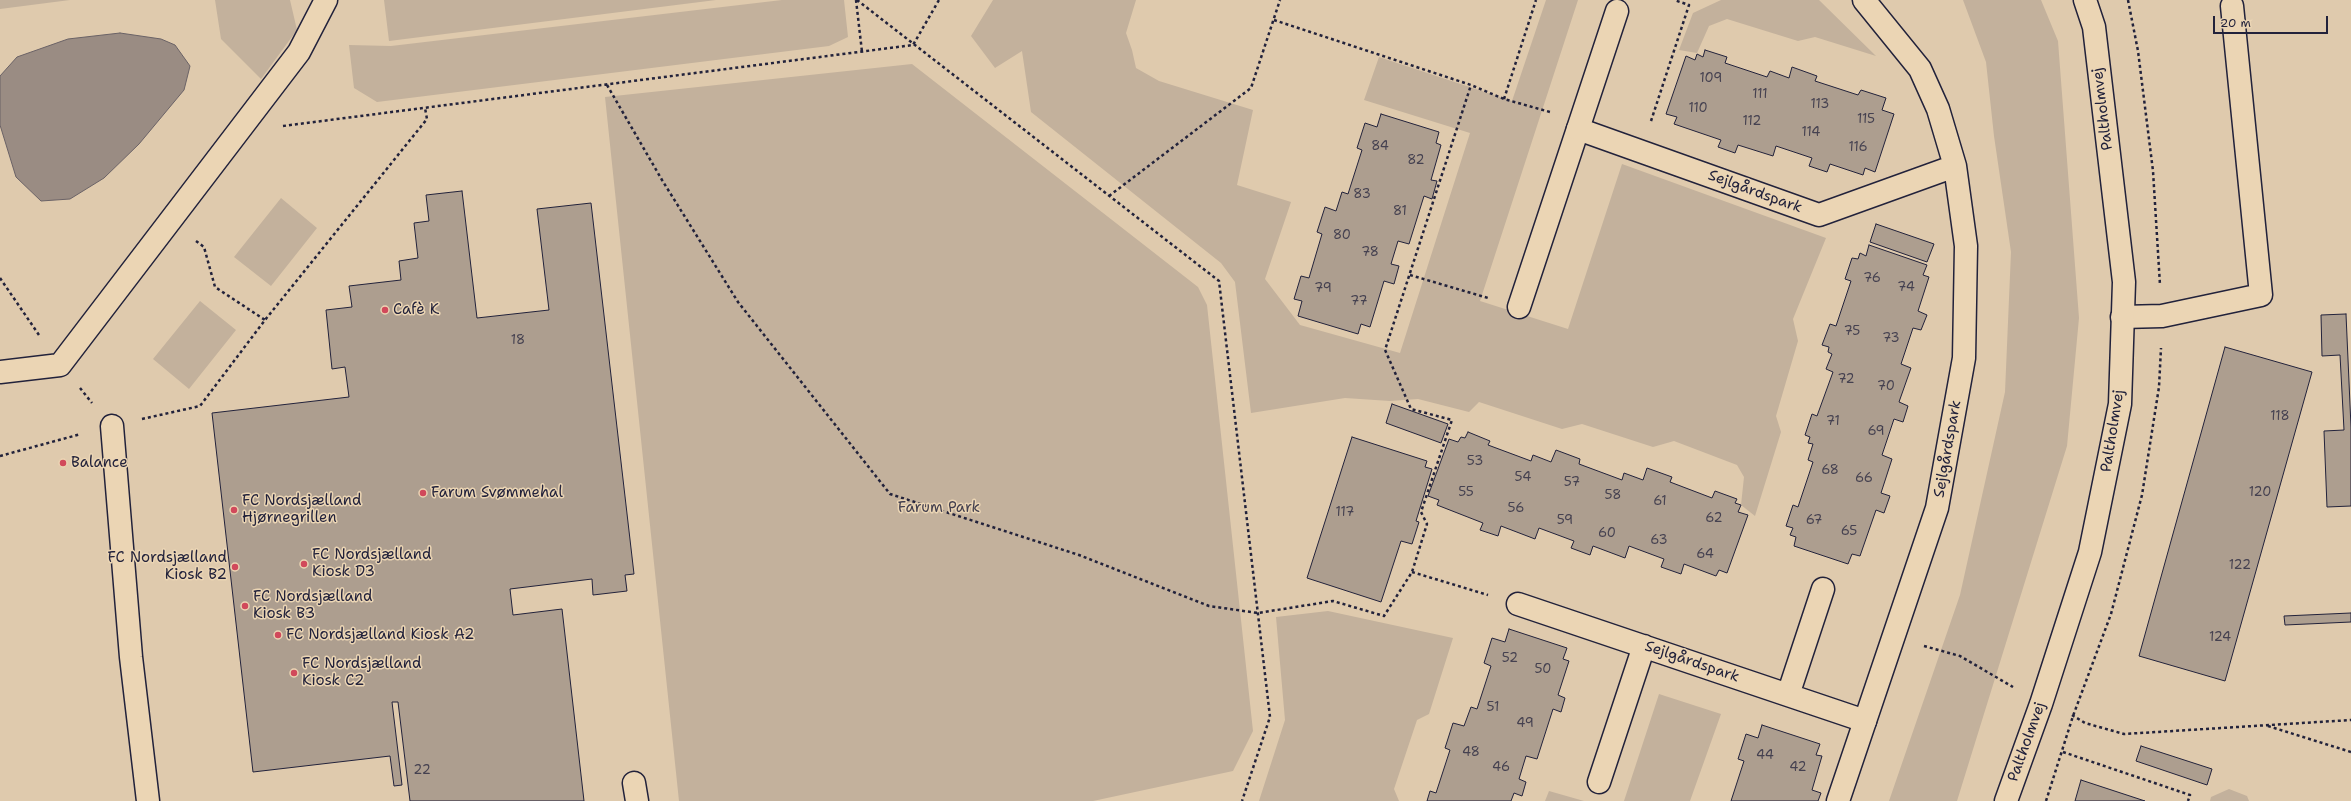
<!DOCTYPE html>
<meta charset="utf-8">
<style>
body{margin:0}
#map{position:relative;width:2351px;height:801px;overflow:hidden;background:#dfcaad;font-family:"Shantell Sans",sans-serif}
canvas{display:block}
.scale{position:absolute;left:2213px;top:16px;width:115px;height:18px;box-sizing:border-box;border:2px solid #22223b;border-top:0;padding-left:5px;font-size:12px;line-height:14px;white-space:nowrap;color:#22223b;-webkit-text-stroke:3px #ebd5b4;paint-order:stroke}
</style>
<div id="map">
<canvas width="2351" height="801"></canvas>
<div class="scale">20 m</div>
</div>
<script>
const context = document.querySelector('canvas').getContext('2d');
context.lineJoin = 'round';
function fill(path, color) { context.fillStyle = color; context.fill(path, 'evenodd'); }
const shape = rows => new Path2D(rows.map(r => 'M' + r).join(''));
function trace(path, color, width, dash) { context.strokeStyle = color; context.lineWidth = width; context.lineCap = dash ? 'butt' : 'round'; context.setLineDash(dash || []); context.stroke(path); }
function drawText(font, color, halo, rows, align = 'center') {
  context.font = font + ' "Shantell Sans",sans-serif'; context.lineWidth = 3; context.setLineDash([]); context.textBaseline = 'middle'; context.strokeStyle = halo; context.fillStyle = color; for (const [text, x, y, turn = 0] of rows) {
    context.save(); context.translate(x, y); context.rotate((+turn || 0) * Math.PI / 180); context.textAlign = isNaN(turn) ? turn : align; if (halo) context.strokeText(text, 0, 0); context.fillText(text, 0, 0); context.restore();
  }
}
const green = shape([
 [0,0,70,0,0,9],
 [215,0,290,0,297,30,261,79,221,39],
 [384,0,716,0,389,41],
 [782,0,844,0,848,37,829,46,377,102,354,88,349,45,391,46],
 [993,0,1136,0,1126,33,1132,50,1136,68,1159,81,1253,110,1237,185,1291,202,1265,279,1300,325,1400,353,1470,133,1364,100,1379,57,1512,101,1546,0,1578,0,1480,301,1568,329,1622,164,1826,238,1793,319,1798,341,1776,416,1781,432,1755,516,1741,505,1744,477,1737,465,1674,441,1653,447,1582,424,1562,429,1479,402,1469,412,1418,399,1390,401,1345,398,1251,413,1235,282,1221,263,1031,112,1022,51,995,68,971,36],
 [1721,0,1819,0,1876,56,1815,37,1798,41,1727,19,1709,26,1697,53,1679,50,1693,13],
 [1963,0,2041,0,2058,41,2079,318,2067,446,1957,801,1889,801,1960,595,2005,392,2011,252,1994,136,1986,62],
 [912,64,1198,287,1207,305,1253,731,1233,771,1093,801,679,801,605,97],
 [281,198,317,228,271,286,234,257],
 [200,301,236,330,189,389,153,359],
 [1328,611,1453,638,1429,714,1417,720,1394,789,1399,801,1259,801,1285,720,1276,617],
 [1659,694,1721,714,1690,801,1624,801],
 [2229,789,2247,796,2249,801,2210,801,2211,797],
 [1549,791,1584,801,1545,801]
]);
const water = shape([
 [120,33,161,39,175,45,190,66,184,90,139,144,104,178,70,199,41,201,16,177,0,125,0,76,17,57,68,39,120,33]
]);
const building = shape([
 [1705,50,1727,57,1725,63,1767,77,1770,71,1789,78,1792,67,1817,76,1815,81,1858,95,1861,90,1886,98,1882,110,1894,114,1875,172,1865,168,1863,175,1830,164,1827,172,1809,166,1812,158,1776,146,1773,156,1738,145,1735,153,1718,147,1721,140,1674,124,1677,117,1666,114,1686,56,1695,60,1697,54,1703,57,1705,50],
 [1381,114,1439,132,1436,143,1441,145,1431,180,1437,181,1432,199,1424,196,1409,244,1398,241,1391,264,1399,266,1394,284,1384,281,1370,327,1361,324,1358,334,1298,316,1302,301,1294,299,1301,276,1309,278,1322,234,1317,232,1325,207,1336,211,1342,192,1348,194,1362,150,1357,148,1365,123,1377,127,1381,114],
 [462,191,477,318,549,310,537,209,591,203,634,574,625,575,627,591,593,595,592,579,510,589,513,615,562,609,584,801,410,801,398,702,392,702,402,785,394,786,390,756,253,772,212,413,349,397,345,367,332,369,326,310,352,307,349,286,401,280,399,261,418,258,414,223,429,221,426,195,462,191],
 [1876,224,1934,244,1927,262,1870,242,1876,224],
 [1869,245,1927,265,1923,275,1929,277,1918,311,1927,315,1921,330,1913,328,1901,364,1911,368,1899,402,1908,406,1903,422,1894,419,1882,455,1892,459,1881,493,1890,496,1884,513,1876,510,1860,556,1852,554,1848,564,1794,546,1796,537,1790,535,1793,528,1786,526,1793,505,1798,507,1813,462,1808,460,1813,444,1808,443,1810,437,1805,435,1812,414,1817,416,1833,372,1826,369,1832,354,1828,352,1829,347,1822,345,1830,324,1836,326,1851,281,1845,279,1852,258,1858,259,1860,253,1866,256,1869,245],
 [2346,314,2351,427,2351,506,2327,507,2324,431,2344,430,2340,355,2322,356,2321,315,2346,314],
 [2225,347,2312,372,2225,681,2139,656,2225,347],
 [1392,404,1448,424,1441,443,1386,423,1392,404],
 [1468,432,1490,441,1488,445,1531,461,1533,455,1551,462,1556,450,1580,459,1579,464,1622,480,1624,473,1643,480,1647,468,1672,477,1670,482,1712,498,1715,491,1737,499,1735,503,1741,505,1738,512,1748,515,1727,573,1719,570,1716,576,1684,564,1681,574,1661,567,1664,559,1629,546,1625,558,1593,546,1590,555,1571,548,1574,541,1539,528,1535,539,1501,526,1498,536,1480,530,1483,523,1437,505,1439,500,1428,496,1449,439,1458,442,1461,437,1465,438,1468,432],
 [1352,437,1427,461,1425,467,1432,469,1416,521,1419,522,1412,544,1401,541,1381,602,1307,578,1352,437],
 [2351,613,2351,622,2285,625,2284,616,2351,613],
 [1509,629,1567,648,1563,659,1569,661,1558,695,1565,698,1561,712,1553,709,1537,759,1526,756,1519,779,1526,782,1522,796,1514,793,1511,801,1427,801,1430,791,1436,793,1450,750,1445,748,1453,723,1464,726,1471,707,1477,709,1491,666,1484,663,1492,638,1505,642,1509,629],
 [1762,725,1820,744,1816,755,1822,756,1812,790,1821,793,1818,801,1731,801,1744,761,1738,759,1746,734,1758,738,1762,725],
 [2141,746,2212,769,2207,785,2136,761,2141,746],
 [2081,780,2145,801,2075,801,2081,780]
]);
const path = shape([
 [856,0,862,52],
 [857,0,1219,281,1270,717,1242,801],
 [2128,0,2138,51,2153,171,2160,285],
 [1274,20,1471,85,1504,99,1550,112],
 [607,85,662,180,738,302,890,494,1079,555,1209,606,1258,613,1333,601,1384,616,1412,572,1427,524,1421,512,1452,420,1411,409,1385,350,1471,85],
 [1504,99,1536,0],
 [1651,121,1689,5,1674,0],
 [283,126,913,45,939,0],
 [1109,196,1251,88,1280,0],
 [196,241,204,247,215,287,265,320],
 [1410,275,1488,298],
 [0,278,39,335],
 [80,388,92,403],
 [142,419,200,406,265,320,427,119,425,108],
 [0,456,81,434],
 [1412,572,1488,595],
 [1924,646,1960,656,2013,687],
 [2072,715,2085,723,2124,734,2351,720],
 [2268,726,2351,752],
 [2063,752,2190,795,2188,801],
 [2046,801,2073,716,2111,614,2142,495,2159,387,2161,348]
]);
const service = shape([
 [1519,307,1617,11],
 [2122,317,2162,316,2261,295,2232,6],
 [0,372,60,365,299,52,326,0],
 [112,426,131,657,148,801],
 [1518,604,1865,721],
 [1788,695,1823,589],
 [1599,782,1644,646],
 [634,783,637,801]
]);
const minor = shape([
 [1578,129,1819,215,1955,166],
 [1838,801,1937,508,1964,358,1966,246,1955,166,1938,109,1920,69,1864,0],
 [2006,801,2041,704,2090,552,2120,404,2124,282,2094,27,2085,0]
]);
const markers = [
 [385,310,4,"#d1495b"],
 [63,463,4,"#d1495b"],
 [423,493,4,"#d1495b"],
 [234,510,4,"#d1495b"],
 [304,564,4,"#d1495b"],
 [235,567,4,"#d1495b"],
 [245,606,4,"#d1495b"],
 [278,635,4,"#d1495b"],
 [294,673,4,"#d1495b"]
];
const numberNames = [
 ["109",1711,79],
 ["111",1760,95],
 ["113",1820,105],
 ["110",1698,109],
 ["115",1866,120],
 ["112",1752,122],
 ["114",1811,133],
 ["84",1380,147],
 ["116",1858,148],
 ["82",1416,161],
 ["83",1362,195],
 ["81",1400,212],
 ["80",1342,236],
 ["78",1370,253],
 ["76",1872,279],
 ["74",1906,288],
 ["79",1323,289],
 ["77",1359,302],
 ["75",1852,332],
 ["73",1891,339],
 ["18",518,341],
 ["72",1846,380],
 ["70",1886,387],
 ["118",2280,417],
 ["71",1833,422],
 ["69",1876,432],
 ["53",1475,462],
 ["68",1830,471],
 ["54",1523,478],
 ["66",1864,479],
 ["57",1572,483],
 ["55",1466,493],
 ["120",2260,493],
 ["58",1613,496],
 ["61",1660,502],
 ["56",1516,509],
 ["117",1345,513],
 ["62",1714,519],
 ["59",1565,521],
 ["67",1814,521],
 ["65",1849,532],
 ["60",1607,534],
 ["63",1659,541],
 ["64",1705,555],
 ["122",2240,566],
 ["124",2220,638],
 ["52",1510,659],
 ["50",1543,670],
 ["51",1493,708],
 ["49",1525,724],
 ["48",1471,753],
 ["44",1765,756],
 ["46",1501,768],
 ["42",1798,768],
 ["22",422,771]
];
const streetNames = [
 ["Paltholmvej",2103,109,-97],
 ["Sejlgårdspark",1755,192,20],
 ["Paltholmvej",2113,431,-81],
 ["Sejlgårdspark",1948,449,-80],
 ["Sejlgårdspark",1692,662,19],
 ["Paltholmvej",2027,742,-70]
];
const poiNames = [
 ["Cafè K",393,310],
 ["Balance",71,463],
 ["Farum Svømmehal",431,493],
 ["FC Nordsjælland",242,501],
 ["Hjørnegrillen",242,518],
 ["FC Nordsjælland",312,555],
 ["Kiosk D3",312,572],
 ["FC Nordsjælland",227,558,"right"],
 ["Kiosk B2",227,575,"right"],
 ["FC Nordsjælland",253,597],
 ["Kiosk B3",253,614],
 ["FC Nordsjælland Kiosk A2",286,635],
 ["FC Nordsjælland",302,664],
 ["Kiosk C2",302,681]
];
const parkNames = [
 ["Farum Park",939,508]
];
fill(green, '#c3b19c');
fill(water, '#9a8c83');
trace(water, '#6a6266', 1);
fill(building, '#ad9e8f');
trace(building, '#22223b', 1);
trace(service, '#22223b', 25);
trace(minor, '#22223b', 25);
trace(path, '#22223b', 2.5, [3, 3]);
trace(service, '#ebd5b4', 22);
trace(minor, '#ebd5b4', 22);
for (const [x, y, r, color] of markers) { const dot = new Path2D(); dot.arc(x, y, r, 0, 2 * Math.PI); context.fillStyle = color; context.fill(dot); trace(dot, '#ebd5b4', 1.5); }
drawText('13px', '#454150', null, numberNames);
drawText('15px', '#22223b', '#ebd5b4', streetNames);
drawText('15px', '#22223b', '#ebd5b4', poiNames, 'left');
drawText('15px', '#423f4e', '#ebd5b4', parkNames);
</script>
